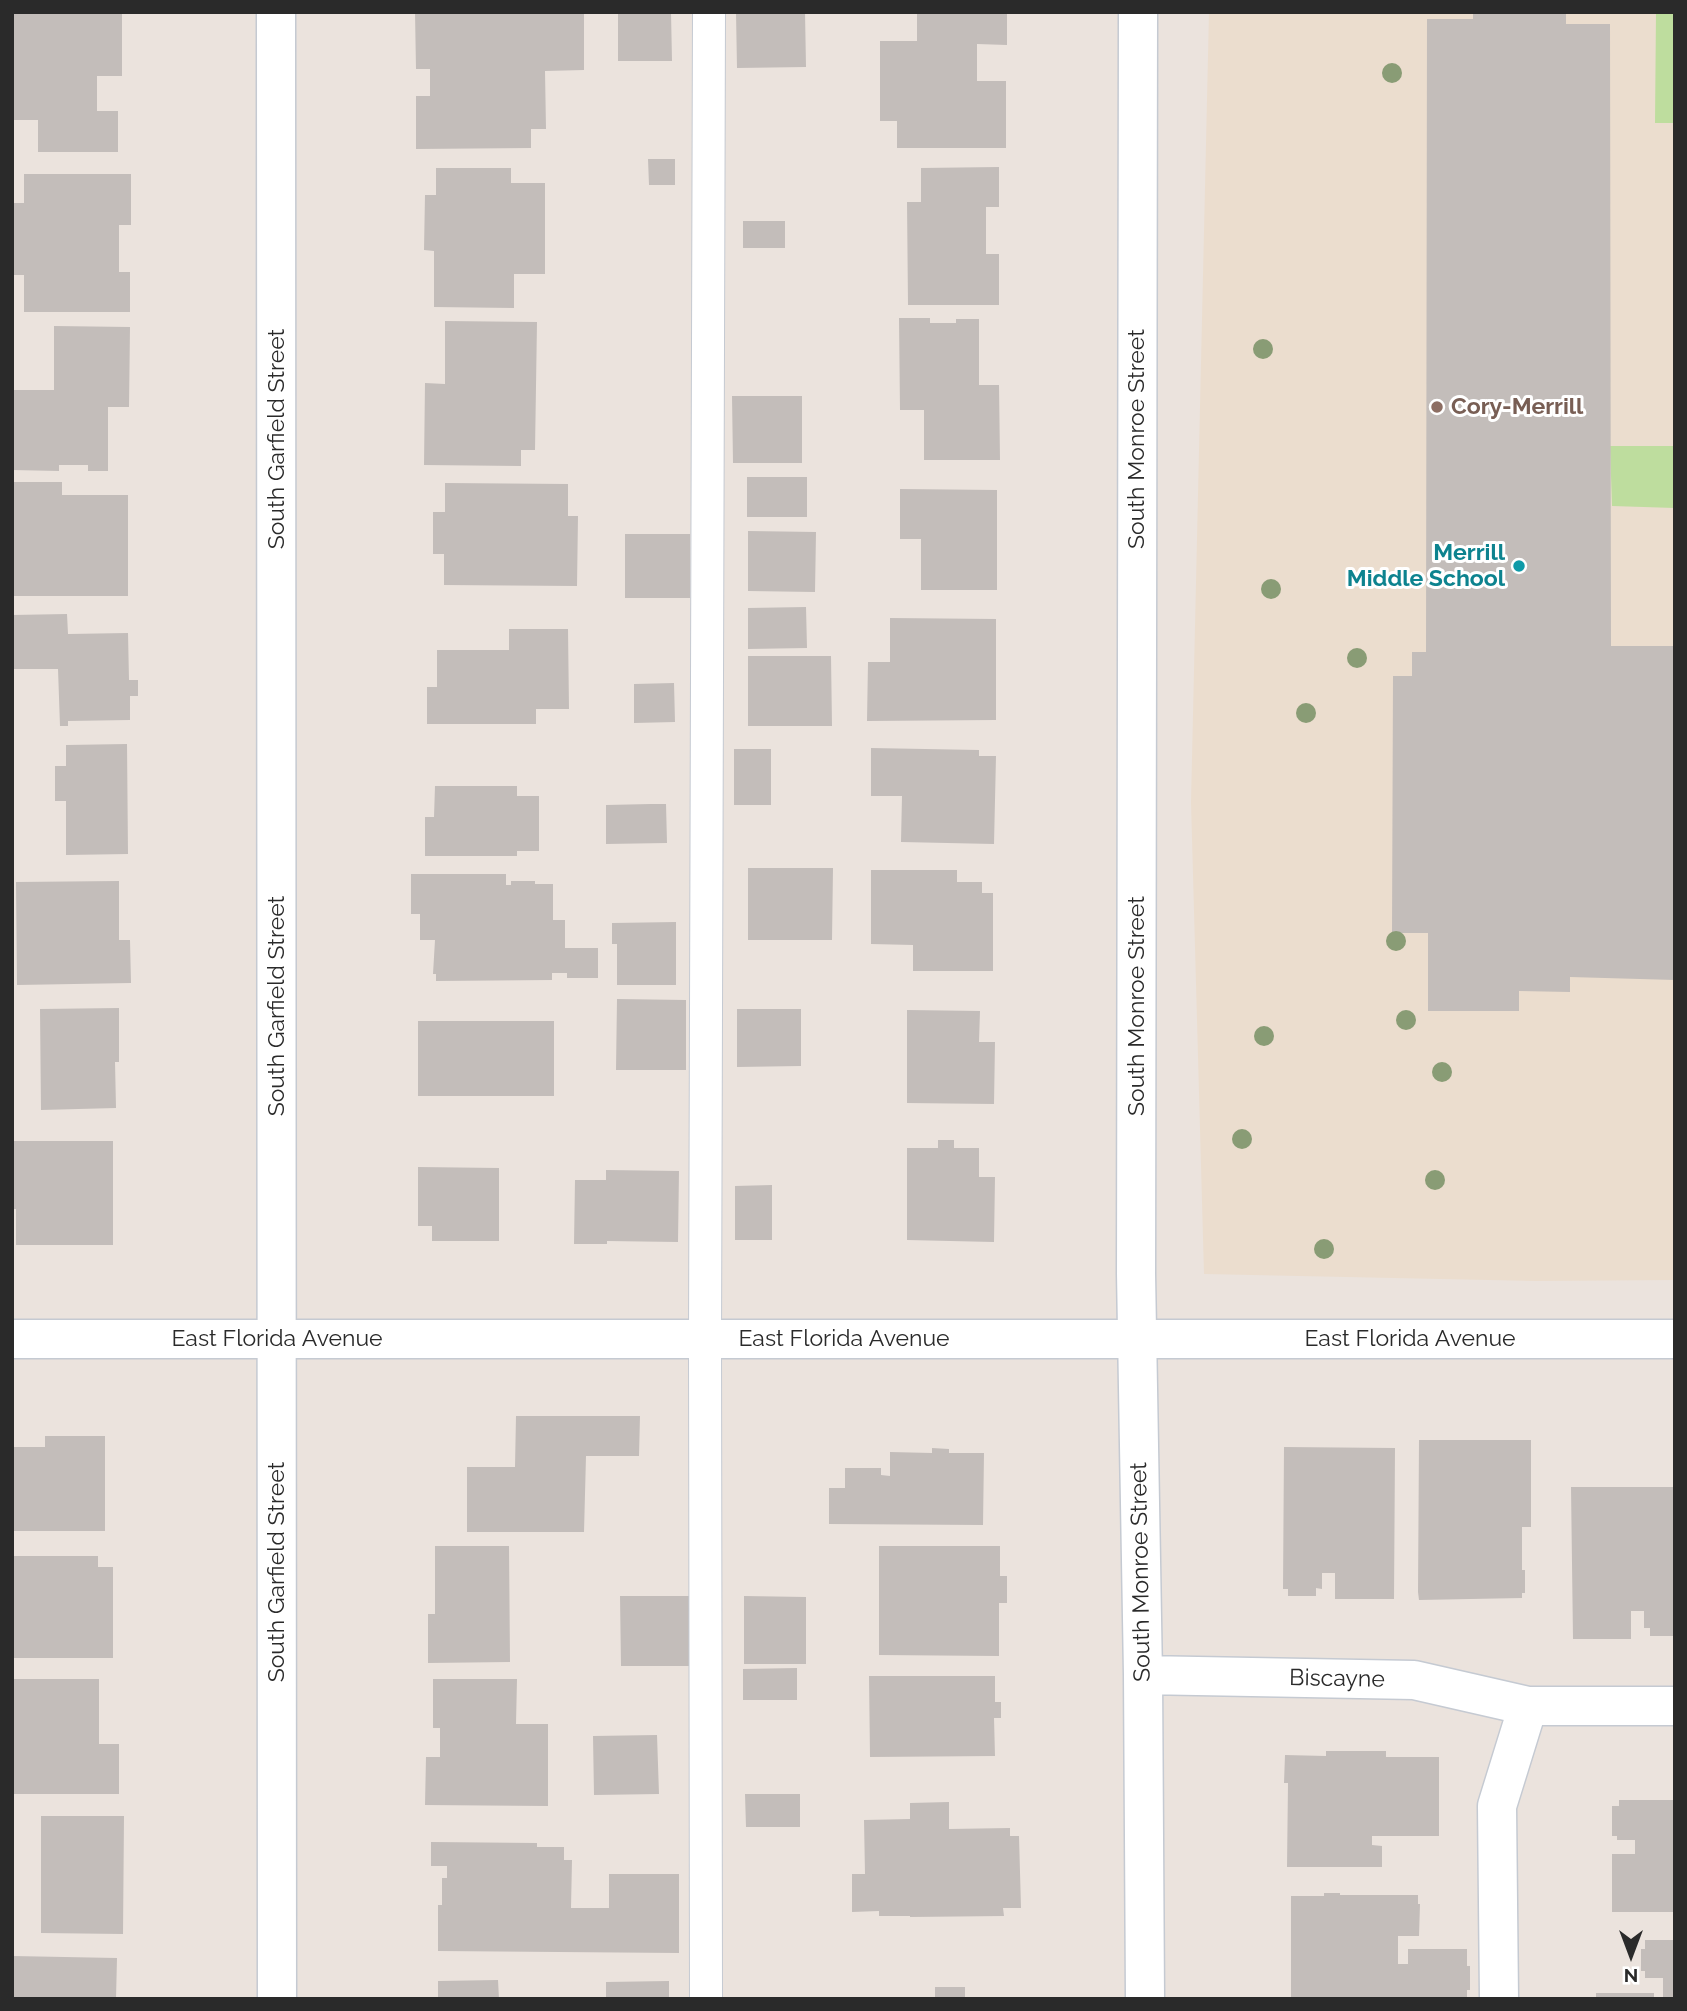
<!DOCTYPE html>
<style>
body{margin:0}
#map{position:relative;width:1687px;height:2011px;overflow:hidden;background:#ebe3dd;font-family:Raleway,sans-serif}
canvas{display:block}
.frame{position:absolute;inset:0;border:14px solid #2a2a2a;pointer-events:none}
.north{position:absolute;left:1596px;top:1920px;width:70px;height:70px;-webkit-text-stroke:5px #fff;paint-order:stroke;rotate:180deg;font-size:19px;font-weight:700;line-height:28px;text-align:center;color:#2a2a2a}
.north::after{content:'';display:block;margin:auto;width:24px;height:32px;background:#2a2a2a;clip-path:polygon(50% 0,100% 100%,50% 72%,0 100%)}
</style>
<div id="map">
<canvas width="1687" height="2011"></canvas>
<div class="frame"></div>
<div class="north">N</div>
</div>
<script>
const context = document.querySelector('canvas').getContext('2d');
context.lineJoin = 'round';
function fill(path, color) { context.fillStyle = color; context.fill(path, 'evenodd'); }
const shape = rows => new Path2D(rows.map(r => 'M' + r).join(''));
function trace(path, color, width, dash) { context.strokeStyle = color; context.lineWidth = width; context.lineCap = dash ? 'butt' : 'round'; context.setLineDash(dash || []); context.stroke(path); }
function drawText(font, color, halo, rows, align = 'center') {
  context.font = font + ' Raleway,sans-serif'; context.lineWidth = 6; context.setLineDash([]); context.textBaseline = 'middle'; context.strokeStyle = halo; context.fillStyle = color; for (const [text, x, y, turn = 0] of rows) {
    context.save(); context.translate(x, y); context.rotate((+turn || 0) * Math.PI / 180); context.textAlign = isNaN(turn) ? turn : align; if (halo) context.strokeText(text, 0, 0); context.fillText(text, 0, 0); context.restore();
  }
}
const education = shape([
 [1209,12,1675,12,1675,1280,1536,1281,1204,1274,1191,802]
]);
const green = shape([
 [1656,12,1675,12,1675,123,1655,123],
 [1610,446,1675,446,1675,508,1612,506]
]);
const building = shape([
 [12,12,122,12,122,76,97,76,97,111,118,111,118,152,38,152,38,120,12,120],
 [415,12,584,12,584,70,545,71,546,129,531,129,531,148,416,149,416,96,430,96,430,69,416,69],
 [618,12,671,12,672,61,618,61],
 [736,12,805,12,806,67,737,68],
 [917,12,1007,12,1007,45,977,44,977,81,1006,81,1006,148,897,148,897,121,880,121,880,41,917,41],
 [1473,12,1566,12,1566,24,1610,24,1611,646,1675,646,1675,980,1570,977,1570,992,1519,991,1519,1011,1428,1011,1428,933,1392,933,1393,676,1412,676,1412,652,1426,652,1427,19,1473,19],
 [648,159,675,159,675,185,649,185],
 [999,167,999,207,986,207,986,254,999,254,999,305,908,305,907,202,921,202,921,168],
 [436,168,511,168,511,183,545,183,545,274,514,274,514,308,434,307,434,251,424,250,425,195,436,195],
 [24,174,131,174,131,225,119,225,119,272,130,272,130,312,24,312,24,275,12,275,12,203,24,203],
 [743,221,785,221,785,248,743,248],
 [899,318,930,318,930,323,956,323,956,319,979,319,979,385,999,385,1000,460,924,460,924,410,900,410],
 [445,321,537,322,535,450,521,450,521,466,424,465,425,383,445,384],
 [54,326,130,327,129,407,108,407,108,471,88,471,88,465,59,465,59,471,12,470,12,390,54,390],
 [732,396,802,396,802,463,733,463],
 [747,477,807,477,807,517,747,517],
 [12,482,62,482,62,495,128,495,128,596,12,596],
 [445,483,568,484,568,516,578,516,577,586,444,585,444,554,433,554,433,512,445,512],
 [900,489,997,490,997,590,921,590,921,539,900,539],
 [748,531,816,532,815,592,748,591],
 [625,534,690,534,690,598,625,598],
 [806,607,807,648,748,649,748,608],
 [67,614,68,634,128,633,129,680,138,680,138,696,130,696,130,720,68,721,68,726,60,726,58,669,12,669,12,615],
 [890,618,996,619,996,720,867,721,868,662,890,662],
 [509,629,568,629,569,709,536,709,536,724,427,724,427,687,437,687,437,650,509,650],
 [748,656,831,656,832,726,748,726],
 [674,683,675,722,634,723,634,684],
 [127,744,128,854,66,855,66,801,55,801,55,766,66,766,66,745],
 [871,748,979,750,979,756,996,756,994,844,901,842,902,796,871,796],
 [734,749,771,749,771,805,734,805],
 [435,786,517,786,517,796,539,796,539,851,517,851,517,856,425,856,425,817,434,817],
 [651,804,666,804,667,843,606,844,606,805],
 [748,868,833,868,832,940,748,940],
 [871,870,957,870,957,882,982,882,982,893,993,893,993,971,913,971,913,945,871,944],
 [411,874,506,874,506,885,511,885,511,881,535,881,535,884,553,884,553,920,565,920,565,948,598,948,598,978,567,978,567,973,552,973,552,980,436,981,436,974,433,974,435,940,420,940,420,914,411,914],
 [119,881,119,940,130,940,131,983,17,985,16,882],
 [676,922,676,985,617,985,617,944,612,944,612,923],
 [617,999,686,1000,686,1070,616,1070],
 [119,1008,119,1062,115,1062,116,1108,41,1110,40,1009],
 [737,1009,801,1009,801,1066,737,1067],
 [907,1010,980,1011,979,1042,995,1042,994,1104,907,1103],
 [418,1021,554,1021,554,1096,418,1096],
 [938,1140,954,1140,954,1148,979,1148,979,1177,995,1177,994,1242,907,1240,907,1148,938,1148],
 [12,1141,113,1141,113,1245,16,1245,16,1209,12,1209],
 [418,1167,499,1168,499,1241,432,1241,432,1226,418,1226],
 [606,1170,679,1171,678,1242,607,1241,607,1244,574,1244,575,1180,606,1180],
 [772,1185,772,1240,735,1240,735,1186],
 [516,1416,640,1416,639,1456,586,1456,584,1532,467,1532,467,1467,515,1467],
 [45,1436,105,1436,105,1531,12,1531,12,1447,45,1447],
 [1419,1440,1531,1440,1531,1527,1522,1527,1522,1570,1525,1570,1525,1593,1522,1593,1522,1598,1419,1600,1418,1592],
 [1284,1447,1395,1448,1394,1599,1335,1599,1335,1573,1322,1573,1322,1589,1316,1588,1316,1596,1288,1596,1288,1589,1283,1589],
 [932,1448,949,1449,949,1453,984,1453,983,1525,829,1524,829,1488,845,1488,845,1468,881,1468,881,1475,890,1476,890,1452,932,1453],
 [1571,1487,1675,1487,1675,1636,1650,1636,1650,1628,1644,1628,1644,1611,1631,1611,1631,1639,1573,1639],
 [435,1546,509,1546,510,1662,428,1663,428,1614,435,1614],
 [879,1546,1000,1546,1000,1576,1007,1576,1007,1603,999,1603,999,1656,879,1655],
 [12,1556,98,1556,98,1567,113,1567,113,1658,12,1658],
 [620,1596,695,1596,695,1666,621,1666],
 [744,1596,806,1597,806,1664,744,1664],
 [797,1668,797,1700,743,1700,743,1669],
 [869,1676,995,1676,995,1702,1001,1702,1001,1718,994,1718,995,1756,870,1757],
 [12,1679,99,1679,99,1744,119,1744,119,1794,12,1794],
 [433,1679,517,1679,516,1724,548,1724,548,1806,425,1805,426,1757,440,1757,440,1728,433,1728],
 [657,1735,659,1794,594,1795,593,1736],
 [1326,1751,1386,1751,1386,1757,1439,1757,1439,1836,1372,1836,1372,1845,1382,1846,1382,1867,1287,1867,1288,1783,1284,1783,1285,1755,1326,1756],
 [745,1794,800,1794,800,1827,746,1827],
 [1619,1800,1675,1800,1675,1912,1612,1912,1612,1854,1635,1854,1635,1840,1617,1840,1617,1836,1612,1836,1612,1806,1619,1806],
 [949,1802,949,1829,1010,1828,1010,1836,1019,1836,1021,1908,1003,1908,1004,1916,910,1917,910,1916,879,1916,879,1911,852,1912,852,1874,865,1874,864,1820,910,1819,910,1803],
 [41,1816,124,1816,123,1934,41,1933],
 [431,1842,537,1843,537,1847,564,1847,564,1860,572,1860,571,1908,609,1908,609,1874,679,1874,679,1953,438,1951,438,1905,442,1905,442,1878,447,1878,447,1866,431,1866],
 [1324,1893,1340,1893,1340,1895,1418,1895,1418,1904,1420,1904,1419,1936,1398,1936,1398,1964,1408,1964,1408,1949,1467,1949,1467,1966,1470,1966,1470,1990,1467,1990,1467,1999,1291,1999,1291,1896,1324,1896],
 [1645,1940,1675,1940,1675,1999,1663,1999,1663,1978,1645,1978,1645,1971,1641,1971,1641,1949,1645,1949],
 [12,1956,117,1958,116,1999,12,1999],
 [498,1980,499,1999,438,1999,438,1981],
 [669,1981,669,1999,606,1999,606,1982],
 [935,1987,965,1987,965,1999,935,1999],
 [1596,1993,1654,1993,1654,1999,1596,1999]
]);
const lane = shape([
 [706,1999,705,1339,709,12]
]);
const street = shape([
 [276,12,277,1999],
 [1138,12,1136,1273,1143,1675,1145,1999],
 [1143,1675,1414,1680,1528,1706,1675,1706],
 [1499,1999,1497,1806,1528,1706]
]);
const secondary = shape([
 [12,1339,1675,1339]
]);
const trees = [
 [1392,73],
 [1263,349],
 [1271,589],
 [1357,658],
 [1306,713],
 [1396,941],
 [1406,1020],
 [1264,1036],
 [1442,1072],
 [1242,1139],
 [1435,1180],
 [1324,1249]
];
const markers = [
 [1437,407,7,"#8d6e63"],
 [1519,566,7,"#0f9aa8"]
];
const educationNames = [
 ["Cory-Merrill",1451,407]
];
const streetNames = [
 ["South Garfield Street",277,439,-90],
 ["South Monroe Street",1137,439,-90],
 ["South Garfield Street",277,1006,-90],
 ["South Monroe Street",1137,1006,-90],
 ["East Florida Avenue",277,1339],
 ["East Florida Avenue",844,1339],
 ["East Florida Avenue",1410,1339],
 ["South Garfield Street",277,1572,-90],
 ["South Monroe Street",1141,1572,-91],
 ["Biscayne",1337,1679,1]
];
const cultureNames = [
 ["Merrill",1505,553],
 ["Middle School",1505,579]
];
fill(education, '#ebddce');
fill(green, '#bedd9e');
fill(building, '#c3bdba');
trace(lane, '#c5cad2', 34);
trace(street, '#c5cad2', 41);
trace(secondary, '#c5cad2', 41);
trace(lane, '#fff', 32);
trace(street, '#fff', 38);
trace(secondary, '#fff', 38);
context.fillStyle = '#899c75';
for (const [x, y] of trees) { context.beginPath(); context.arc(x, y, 10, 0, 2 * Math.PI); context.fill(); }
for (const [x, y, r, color] of markers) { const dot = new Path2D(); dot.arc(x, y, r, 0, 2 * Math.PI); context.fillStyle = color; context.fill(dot); trace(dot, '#fff', 2.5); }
drawText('bold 23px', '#785e54', '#fff', educationNames, 'left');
drawText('23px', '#2a2a2a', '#fff', streetNames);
drawText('bold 23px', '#0d838f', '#fff', cultureNames, 'right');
</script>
